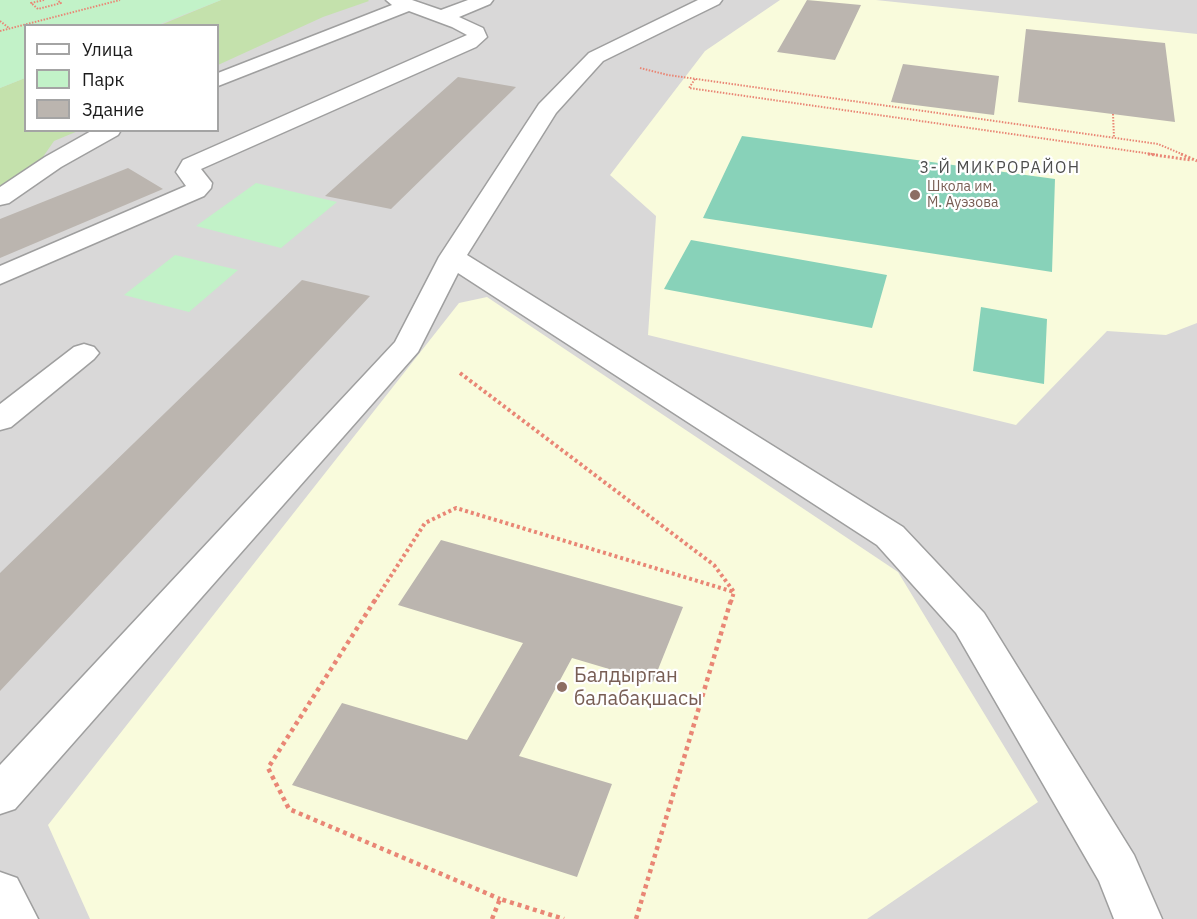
<!DOCTYPE html>
<meta charset="utf-8">
<style>
body{margin:0}
#map{position:relative;width:1197px;height:919px;overflow:hidden;background:#ebe9e2;font-family:"IBM Plex Sans",sans-serif}
canvas{display:block}
.legend{position:absolute;left:24px;top:24px;width:195px;height:108px;box-sizing:border-box;background:#fff;border:2px solid #a4a4a4;margin:0;padding:8px 10px;list-style:none;font-size:18px;color:#1b1b1b}
.legend li{display:flex;align-items:center;gap:12px;height:30px}
.legend b{width:30px;border:2px solid #a4a4a4}
</style>
<div id="map">
<canvas width="1197" height="919"></canvas>
<ul class="legend">
<li><b style="height:8px;background:#fff"></b>Улица</li>
<li><b style="height:16px;background:#c2f2c8"></b>Парк</li>
<li><b style="height:16px;background:#bbb5af"></b>Здание</li>
</ul>
</div>
<script>
const context = document.querySelector('canvas').getContext('2d');
context.lineJoin = 'round';
function fill(path, color) { context.fillStyle = color; context.fill(path, 'evenodd'); }
const shape = rows => new Path2D(rows.map(r => 'M' + r).join(''));
function trace(path, color, width, dash) { context.strokeStyle = color; context.lineWidth = width; context.lineCap = dash ? 'butt' : 'round'; context.setLineDash(dash || []); context.stroke(path); }
function drawText(font, color, halo, rows, align = 'center') {
  context.font = font + ' "IBM Plex Sans",sans-serif'; context.lineWidth = 4.5; context.setLineDash([]); context.textBaseline = 'middle'; context.strokeStyle = halo; context.fillStyle = color; for (const [text, x, y, turn = 0] of rows) {
    context.save(); context.translate(x, y); context.rotate((+turn || 0) * Math.PI / 180); context.textAlign = isNaN(turn) ? turn : align; if (halo) context.strokeText(text, 0, 0); context.fillText(text, 0, 0); context.restore();
  }
}
const residential = shape([
 [0,0,1197,0,1197,919,0,919],
 [26,26,218,26,218,130,26,130]
]);
const education = shape([
 [780,0,876,0,1197,34,1197,323,1166,335,1107,331,1016,425,648,335,656,216,610,175,705,51],
 [487,297,898,572,1038,802,867,919,90,919,48,825,459,303]
]);
const grass = shape([
 [221,0,368,0,369,1,323,17,218,65,218,26,158,26],
 [25,78,26,130,78,131,54,141,36,167,0,189,0,88]
]);
const park = shape([
 [0,0,221,0,158,25,26,26,25,78,0,88],
 [256,183,337,202,281,248,196,226],
 [175,255,238,270,189,312,124,295]
]);
const pitch = shape([
 [742,136,1055,179,1052,272,703,218],
 [691,240,887,275,872,328,664,289],
 [981,307,1047,319,1044,384,973,371]
]);
const building = shape([
 [807,0,861,5,835,60,777,52],
 [1026,29,1165,43,1175,122,1018,102],
 [903,64,999,76,994,115,891,102],
 [458,77,516,87,391,209,325,196],
 [128,168,163,189,0,258,0,219],
 [302,280,370,296,0,691,0,573],
 [441,540,683,607,653,682,572,658,519,756,612,784,577,877,292,785,342,703,467,740,523,643,398,605]
]);
const pathFar3 = shape([
 [44,0,31,3,38,9,61,3,57,0],
 [0,21,9,28],
 [0,31,120,0],
 [640,68,668,75,1158,144,1184,155],
 [695,79,689,88,1159,155],
 [1113,114,1114,138]
]);
const pathFar2 = shape([
 [1148,154,1191,160],
 [1181,154,1197,161]
]);
const pathFar1 = shape([
 [460,373,714,565,734,592,731,602],
 [374,602,425,523,456,508,734,592]
]);
const path = shape([
 [375,600,268,768,289,809,500,899],
 [492,919,500,899,564,919],
 [636,919,731,600]
]);
const minor = shape([
 [386,0,412,0,441,10,468,0,493,0,490,4,459,17,483,28,487,37,476,47,201,169,212,183,211,188,204,196,0,284,0,266,186,186,176,172,183,160,467,35,452,27,409,11,218,86,218,73,392,5,386,0],
 [698,0,722,0,719,4,603,61,556,113,467,255,903,527,984,613,1134,855,1162,919,1114,919,1099,881,956,633,877,545,458,273,418,352,15,809,0,814,0,765,395,342,439,257,539,104,589,53,698,0],
 [93,130,121,130,118,135,61,167,9,203,0,205,0,187,45,157,93,130],
 [84,344,94,347,99,353,94,359,11,427,0,430,0,404,74,347,84,344],
 [0,872,17,878,38,919,0,919,0,872]
]);
const markers = [
 [915,195,6,"#8d6e63"],
 [562,687,6,"#8d6e63"]
];
const farEducationnames = [
 ["Школа им.",927,187],
 ["М. Ауэзова",927,203]
];
const farQuarternames = [
 ["3-Й МИКРОРАЙОН",1000,168]
];
const nearEducationnames = [
 ["Балдырган",574,676],
 ["балабақшасы",574,699]
];
fill(residential, '#d9d8d8');
fill(education, '#f9fbdc');
fill(grass, '#c4e1ac');
fill(park, '#c2f2c8');
fill(pitch, '#88d2b9');
fill(building, '#bbb5af');
trace(minor, '#9f9f9f', 3);
trace(pathFar3, '#e98675', 2, [1.5, 1.5]);
trace(pathFar2, '#e98675', 3, [2, 2]);
trace(pathFar1, '#e98675', 4, [3, 3]);
trace(path, '#e98675', 4.5, [4, 4]);
fill(minor, '#fff');
for (const [x, y, r, color] of markers) { const dot = new Path2D(); dot.arc(x, y, r, 0, 2 * Math.PI); context.fillStyle = color; context.fill(dot); trace(dot, '#fff', 2); }
drawText('14px', '#785e54', '#fff', farEducationnames, 'left');
context.letterSpacing = '1.5px';
drawText('16px', '#4e4e4e', '#fff', farQuarternames);
context.letterSpacing = '0px';
drawText('20px', '#785e54', '#fff', nearEducationnames, 'left');
</script>
